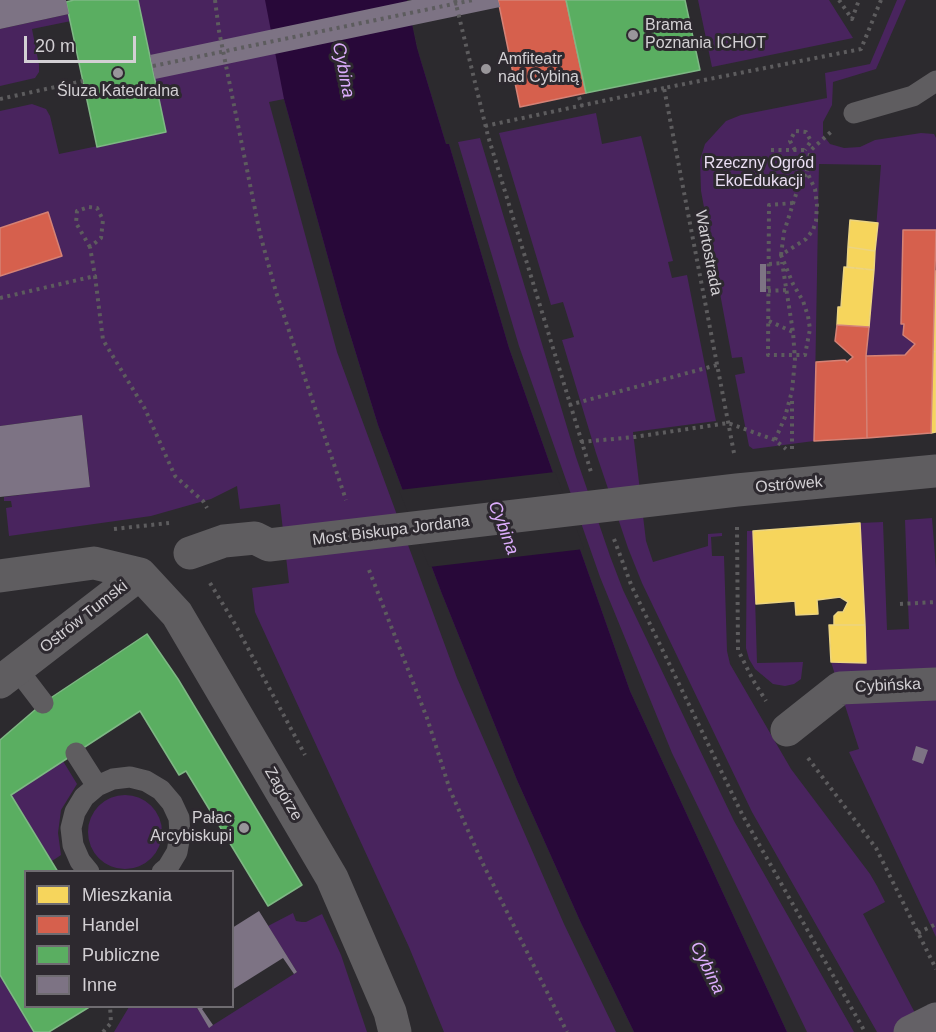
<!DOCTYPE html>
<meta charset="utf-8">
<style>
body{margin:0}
#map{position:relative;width:936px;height:1032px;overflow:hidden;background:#2c2a2e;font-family:Helvetica,sans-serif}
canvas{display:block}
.legend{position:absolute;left:24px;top:870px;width:210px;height:138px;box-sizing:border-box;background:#2d292f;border:2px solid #6f6c71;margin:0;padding:8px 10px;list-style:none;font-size:18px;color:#d3d0d4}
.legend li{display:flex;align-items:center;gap:12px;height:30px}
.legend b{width:30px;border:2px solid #6f6c71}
.scale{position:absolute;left:24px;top:36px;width:112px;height:27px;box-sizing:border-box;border:3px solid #d3d0d4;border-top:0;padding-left:8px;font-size:18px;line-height:21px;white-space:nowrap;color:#d3d0d4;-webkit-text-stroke:4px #2d292f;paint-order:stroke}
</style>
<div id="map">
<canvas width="936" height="1032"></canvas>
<ul class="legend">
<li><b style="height:16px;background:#f6d55c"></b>Mieszkania</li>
<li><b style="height:16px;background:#d6604d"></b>Handel</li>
<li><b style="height:16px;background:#5aae61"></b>Publiczne</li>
<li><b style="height:16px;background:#7d7384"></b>Inne</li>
</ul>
<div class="scale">20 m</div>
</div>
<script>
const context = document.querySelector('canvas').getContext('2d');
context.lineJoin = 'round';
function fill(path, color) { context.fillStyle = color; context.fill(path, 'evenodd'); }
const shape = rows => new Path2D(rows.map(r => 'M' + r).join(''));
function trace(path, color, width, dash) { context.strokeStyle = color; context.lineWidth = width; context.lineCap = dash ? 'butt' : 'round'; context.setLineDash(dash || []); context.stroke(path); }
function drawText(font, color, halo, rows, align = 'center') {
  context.font = font + ' Helvetica,sans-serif'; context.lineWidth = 6; context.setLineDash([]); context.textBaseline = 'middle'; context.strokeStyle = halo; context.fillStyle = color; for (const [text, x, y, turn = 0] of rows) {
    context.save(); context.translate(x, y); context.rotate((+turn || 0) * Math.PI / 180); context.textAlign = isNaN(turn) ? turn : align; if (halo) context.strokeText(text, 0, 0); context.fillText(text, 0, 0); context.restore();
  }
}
const green = shape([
 [138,0,290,0,556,701,407,0,417,48,446,144,449,144,509,348,630,691,787,1032,634,1032,581,923,517,780,442,594,378,425,342,308,284,99,269,102,337,352,457,678,564,924,616,1032,444,1032,409,947,255,612,252,588,289,583,280,504,240,509,237,486,211,499,151,516,9,536,6,508,12,507,11,501,4,501,4,497,90,486,82,415,0,426,0,276,62,256,48,212,0,228,0,111,32,104,46,109,50,116,59,154,166,132],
 [698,0,829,0,853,38,712,67],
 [897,0,906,0,876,69,833,82,832,105,823,122,823,135,830,144,844,148,860,147,875,140,921,133,934,134,936,138,936,230,903,230,901,323,904,324,903,335,915,344,905,355,866,356,881,165,819,164,814,441,753,449,749,446,735,375,745,373,742,357,732,358,701,191,700,160,705,144,726,121,741,115,827,98,825,73,870,64],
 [69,14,71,21,32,29,39,65,39,72,35,78,0,86,0,29],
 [596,113,602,144,641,136,673,261,668,262,672,278,687,275,716,421,633,432,646,541,653,562,708,546,708,534,722,533,722,536,711,537,712,556,724,556,727,651,730,664,791,769,870,874,877,886,885,902,863,914,925,1032,877,1032,752,812,642,583,628,548,596,453,562,340,574,337,563,302,551,305,499,133],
 [480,138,576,457,610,556,623,590,734,821,854,1032,807,1032,672,753,600,577,519,346,458,142],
 [932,518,936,569,936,937,849,752,859,749,831,662,866,662,860,523,883,522,887,630,909,629,905,520],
 [747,531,753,531,757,663,803,662,801,679,794,684,785,686,773,684,755,669,749,659,746,648],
 [63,761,77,784,61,810,58,833,61,855,52,861,11,795],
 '88 832a37 37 0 1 1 74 0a37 37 0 1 1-74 0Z',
 [293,913,296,921,302,922,306,922,322,914,341,955,367,1032,114,1032,129,1007,196,1007,210,1027,297,972,268,926],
 [0,975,34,1032,0,1032]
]);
const water = shape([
 [265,0,407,0,417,48,446,144,449,144,509,348,630,691,787,1032,634,1032,581,923,517,780,442,594,378,425,342,308,284,99]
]);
const pier = shape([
 [555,472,584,549,429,567,399,490]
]);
const homes = shape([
 [850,220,878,223,875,251,848,247,850,220],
 [848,247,875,251,874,270,847,267,848,247],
 [844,267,874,270,869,327,837,325,838,307,841,307,844,267],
 [935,271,936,271,936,352,933,351,935,271],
 [933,351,936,352,936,432,931,433,933,351],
 [860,523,865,625,834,625,834,616,838,612,843,612,848,602,840,597,817,600,818,614,796,615,795,601,756,604,753,531,860,523],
 [829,625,865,625,866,663,831,662,829,625]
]);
const shops = shape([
 [498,0,566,0,586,93,520,107,498,0],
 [48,212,62,256,0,276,0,228,48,212],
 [903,230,936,230,931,433,867,438,866,356,905,355,915,344,903,335,904,324,901,324,903,230],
 [837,325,869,327,866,356,867,438,814,441,816,362,845,360,847,362,853,357,835,341,837,325]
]);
const public = shape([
 [74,0,138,0,166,132,97,147,66,2,74,0],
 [566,0,685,0,700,70,586,93,566,0],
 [147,634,178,679,302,885,268,906,186,771,179,775,140,711,11,795,58,872,26,872,26,1006,91,1006,49,1032,34,1032,0,975,0,740,43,703,147,634]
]);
const building = shape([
 [0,0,66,0,69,14,0,29],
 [412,0,498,0,500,7,155,79,150,55],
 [760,264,766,264,766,292,760,292],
 [82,415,90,487,0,497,0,426],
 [916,746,928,750,923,764,912,760],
 [259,911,297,972,294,974,283,958,232,990,232,928],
 [196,1006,206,1006,202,1009,213,1025,209,1028]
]);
const path = shape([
 [215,0,219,31,260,234,276,292,346,500],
 [455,0,488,136,591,472],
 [839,0,852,19,859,0],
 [153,66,473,0],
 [579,97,582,106],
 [0,99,83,81],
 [485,126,664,88],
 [771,150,806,150],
 [795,150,790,141,795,131,806,132,811,141,805,150],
 [793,203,769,205,768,355,805,355,810,329,808,316,803,301,793,284,781,255,806,239,813,230,816,221,817,205,815,189,807,172,809,157,811,150,833,130],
 [90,247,76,223,77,211,89,207,97,208,103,220,101,238,90,247,95,276],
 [781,255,784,232,798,188,807,172],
 [769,264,782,263],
 [768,291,787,290],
 [0,298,95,276,103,340,145,409,175,476,203,501,207,508],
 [769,321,793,332],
 [569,405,717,365],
 [775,440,785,417,792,391,795,360,793,332,782,262],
 [581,442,634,437,728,423,775,440,786,449],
 [792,449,792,397],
 [734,453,664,88,861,49,881,0],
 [737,527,738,650,753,680,766,701],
 [114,529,169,523],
 [614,539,632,587,743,816,865,1032],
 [369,570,427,718,450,790,482,862,567,1032],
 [210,583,235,624,305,755],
 [900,604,936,602],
 [808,758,876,848,936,969],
 [918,933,936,924],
 [103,1032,111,1023,110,1006]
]);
const lane = shape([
 [854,113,913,96,936,81],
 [17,669,43,703],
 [76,753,97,786],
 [89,872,80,861,73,845,71,828,75,812,84,797,97,786,113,779,130,777,146,781,161,790,172,803,179,818,180,835,177,852,168,867,162,872]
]);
const street = shape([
 [190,553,224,541,255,538,269,545,737,490,936,471],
 [140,574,177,614,332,878,390,1012,395,1032],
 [0,576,94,563,140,574],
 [0,682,140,574],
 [787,730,840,688,936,684]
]);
const secondary = shape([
 [910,1032,936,1019]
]);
const markers = [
 [633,35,6,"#99969a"],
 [486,69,6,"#99969a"],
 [118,73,6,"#99969a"],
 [244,828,6,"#99969a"]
];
const poiNames = [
 ["Brama",645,26],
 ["Poznania ICHOT",645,44],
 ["Amfiteatr",498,60],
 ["nad Cybiną",498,78],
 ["Śluza Katedralna",118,92,"center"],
 ["Pałac",232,819,"right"],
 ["Arcybiskupi",232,837,"right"]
];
const parkNames = [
 ["Rzeczny Ogród",759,164],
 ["EkoEdukacji",759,182]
];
const streetNames = [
 ["Wartostrada",708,253,79],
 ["Ostrówek",789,485,-5],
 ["Most Biskupa Jordana",391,531,-7],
 ["Ostrów Tumski",84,617,-38],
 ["Cybińska",888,686,-3],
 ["Zagórze",283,794,60]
];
const waterNames = [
 ["Cybina",343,70,79],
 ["Cybina",503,528,69],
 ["Cybina",707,968,64]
];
fill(green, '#49245e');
fill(water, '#280839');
fill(pier, '#2c2a2e');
fill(homes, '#f6d55c');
trace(homes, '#ecd480', 1.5);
fill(shops, '#d6604d');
trace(shops, '#d58276', 1.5);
fill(public, '#5aae61');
trace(public, '#7eb884', 1.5);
fill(building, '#7d7384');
trace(path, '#5d5c5e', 4, [3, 4.5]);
trace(lane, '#5f5d60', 21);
trace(street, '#5f5d60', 33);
trace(secondary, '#646166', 33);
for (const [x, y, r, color] of markers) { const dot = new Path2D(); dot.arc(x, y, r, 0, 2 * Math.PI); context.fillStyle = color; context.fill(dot); trace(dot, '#2d292f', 2); }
drawText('16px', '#d3d0d4', '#2d292f', poiNames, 'left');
drawText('16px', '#eadef3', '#2d292f', parkNames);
drawText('16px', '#d3d0d4', '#2d292f', streetNames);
drawText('italic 18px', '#ddadfd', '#2d292f', waterNames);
</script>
